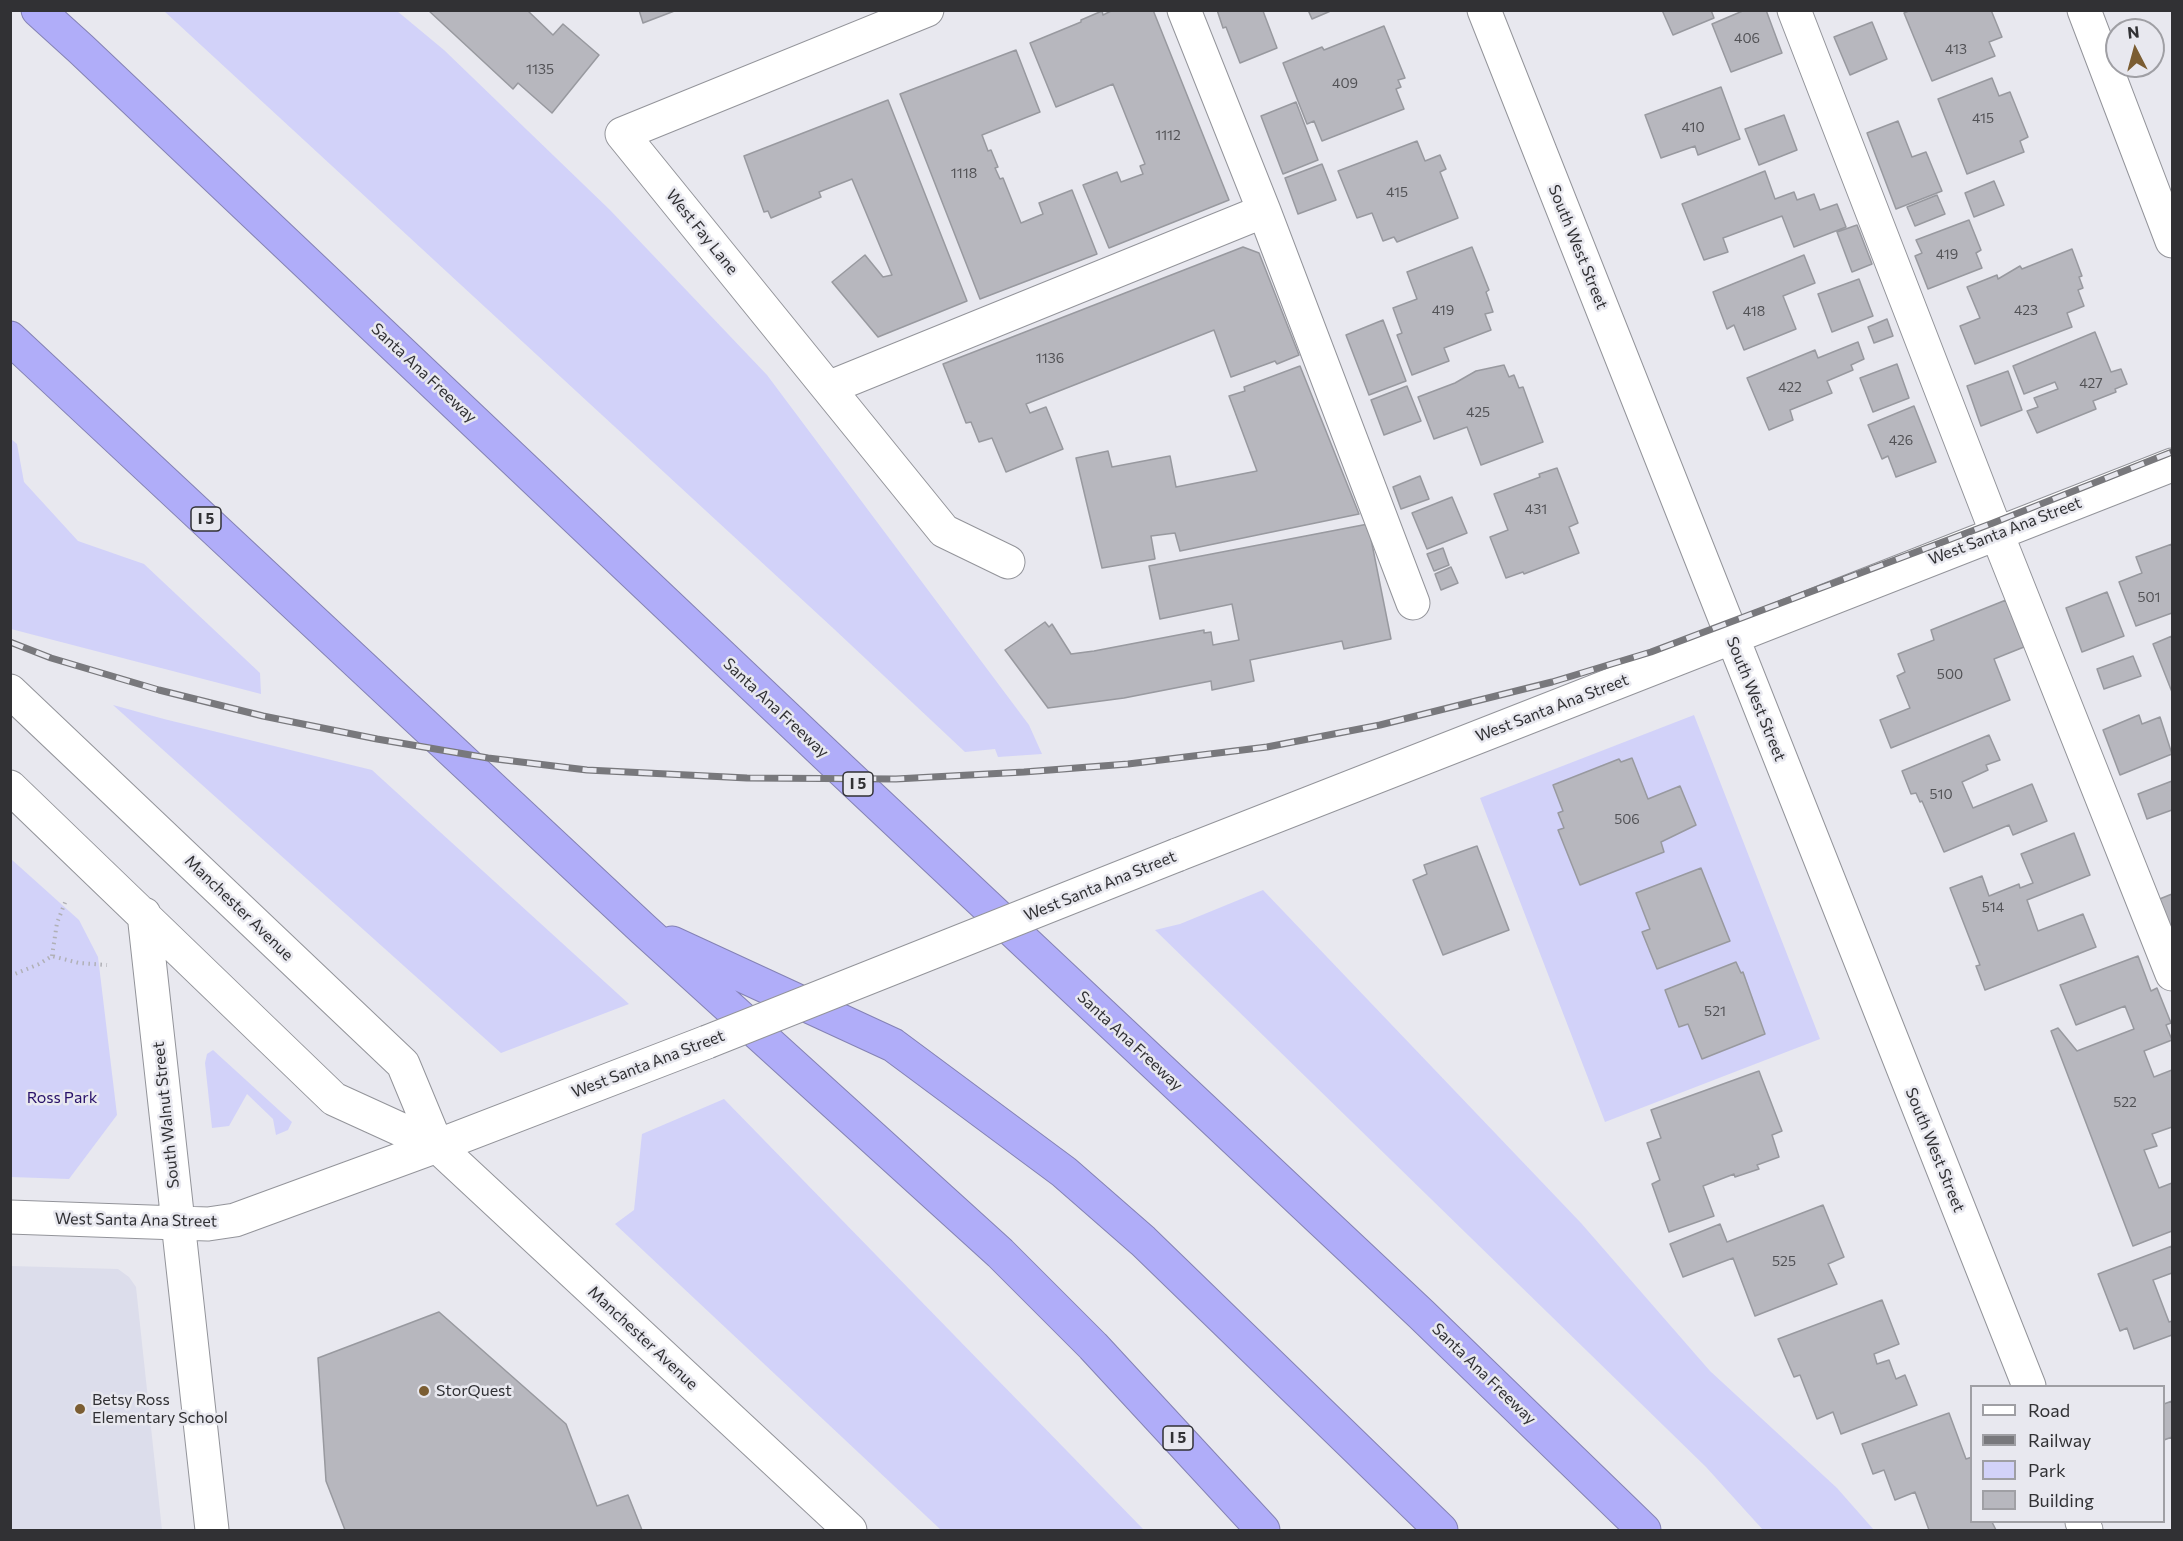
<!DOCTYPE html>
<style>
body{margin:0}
#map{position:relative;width:2183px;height:1541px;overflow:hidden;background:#e8e8ef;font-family:Commissioner,sans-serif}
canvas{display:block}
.frame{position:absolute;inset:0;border:12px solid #313134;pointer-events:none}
.legend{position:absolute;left:1970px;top:1385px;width:195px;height:138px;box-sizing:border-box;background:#e8e8ef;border:2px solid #9f9fa4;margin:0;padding:8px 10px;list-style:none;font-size:18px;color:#313134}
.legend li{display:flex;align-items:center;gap:12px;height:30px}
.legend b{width:30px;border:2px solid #9f9fa4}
.north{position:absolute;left:2105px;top:18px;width:60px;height:60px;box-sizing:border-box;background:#e8e8ef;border:2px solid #9f9fa4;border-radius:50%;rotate:354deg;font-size:16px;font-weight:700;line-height:24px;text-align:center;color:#313134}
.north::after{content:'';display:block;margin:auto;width:21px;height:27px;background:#7b5d32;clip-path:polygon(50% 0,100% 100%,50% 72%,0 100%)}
</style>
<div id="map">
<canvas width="2183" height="1541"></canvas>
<div class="frame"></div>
<ul class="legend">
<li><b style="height:8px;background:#fff"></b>Road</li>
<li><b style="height:8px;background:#78787c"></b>Railway</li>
<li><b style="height:16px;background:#d2d2f9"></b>Park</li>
<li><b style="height:16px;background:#b7b7be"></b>Building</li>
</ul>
<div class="north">N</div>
</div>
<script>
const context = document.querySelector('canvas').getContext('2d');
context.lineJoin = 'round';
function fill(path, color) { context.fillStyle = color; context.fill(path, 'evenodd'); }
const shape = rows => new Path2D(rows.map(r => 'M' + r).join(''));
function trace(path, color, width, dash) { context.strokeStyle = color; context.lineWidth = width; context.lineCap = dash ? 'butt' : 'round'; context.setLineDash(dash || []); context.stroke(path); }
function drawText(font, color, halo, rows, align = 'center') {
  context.font = font + ' Commissioner,sans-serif'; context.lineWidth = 5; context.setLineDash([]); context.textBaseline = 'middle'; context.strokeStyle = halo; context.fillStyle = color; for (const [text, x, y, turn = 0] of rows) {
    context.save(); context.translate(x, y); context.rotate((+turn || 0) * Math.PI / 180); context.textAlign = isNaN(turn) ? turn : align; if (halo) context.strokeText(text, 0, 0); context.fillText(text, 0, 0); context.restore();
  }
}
const built = shape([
 [11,1266,118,1269,129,1277,136,1287,162,1530,11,1530]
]);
const green = shape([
 [164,11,397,11,444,50,610,210,767,375,1029,725,1042,754,998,757,995,749,965,752,834,629],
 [10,438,17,444,24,482,78,541,144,564,260,673,261,694,11,629],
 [113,705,164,719,372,770,629,1004,501,1053],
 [1694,715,1820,1039,1605,1122,1480,798],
 [11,859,79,920,98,957,117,1115,69,1179,11,1177],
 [1263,890,1581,1223,1710,1371,1837,1488,1874,1530,1763,1530,1706,1467,1155,930,1180,924],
 [213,1050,292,1122,288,1130,276,1135,273,1119,247,1094,229,1126,212,1128,205,1063,207,1054],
 [724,1099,1144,1530,941,1530,615,1224,634,1210,642,1134]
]);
const building = shape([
 [428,10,527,10,553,35,563,24,599,55,552,113,518,83,513,89,428,10],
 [639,10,677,10,643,23,639,10],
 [1113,10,1153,10,1229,200,1109,248,1083,185,1117,172,1121,182,1143,174,1140,166,1145,164,1113,84,1056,107,1030,43,1081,22,1081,20,1102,11,1103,15,1113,10],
 [1217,10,1264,10,1263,11,1277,48,1240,63,1226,27,1223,28,1217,10],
 [1308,10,1333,10,1312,19,1308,10],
 [1662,10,1711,10,1714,18,1673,35,1662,10],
 [1766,10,1782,53,1731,72,1712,24,1745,10,1766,10],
 [1911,10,1991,10,2002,37,1989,42,1995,56,1932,81,1904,13,1911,10],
 [1872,22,1887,59,1850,75,1834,37,1872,22],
 [1384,26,1405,78,1398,80,1401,87,1396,89,1404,109,1322,141,1314,121,1307,124,1283,63,1322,47,1324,50,1384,26],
 [1016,50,1040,112,982,135,988,151,991,150,998,167,995,168,1000,179,1003,178,1021,223,1043,214,1039,203,1072,190,1097,254,980,299,900,94,1016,50],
 [1992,78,1999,96,2010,92,2028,137,2020,141,2024,152,1967,174,1938,99,1992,78],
 [1721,87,1740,139,1698,155,1695,146,1661,158,1645,115,1721,87],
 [888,100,967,301,878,337,832,282,865,255,883,277,892,275,852,179,819,192,821,197,771,218,768,211,764,212,744,156,888,100],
 [1296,102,1318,160,1283,174,1261,116,1296,102],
 [1784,115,1797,150,1759,165,1745,129,1784,115],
 [1898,121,1912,157,1926,152,1942,191,1896,209,1867,133,1898,121],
 [1417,141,1425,161,1440,155,1446,169,1440,172,1458,218,1397,242,1394,237,1383,241,1372,213,1357,218,1338,171,1417,141],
 [1322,164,1336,200,1298,214,1285,178,1322,164],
 [1765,171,1775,199,1794,192,1797,200,1814,194,1820,210,1837,204,1846,227,1794,247,1782,216,1723,238,1728,252,1704,260,1682,204,1765,171],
 [1994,181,2004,205,1974,217,1965,193,1994,181],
 [1937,195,1945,214,1915,226,1907,207,1937,195],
 [1969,220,1981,250,1976,253,1982,268,1928,289,1915,256,1922,253,1916,240,1969,220],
 [1857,225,1872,264,1852,272,1837,232,1857,225],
 [1243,247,1259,253,1299,355,1277,364,1275,361,1231,377,1214,330,1026,404,1030,413,1046,407,1063,449,1006,472,992,438,979,442,971,422,966,423,943,364,1243,247],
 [1472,247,1489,290,1486,292,1493,312,1485,314,1491,330,1444,348,1449,361,1412,375,1397,335,1402,333,1393,308,1417,299,1407,272,1472,247],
 [2072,249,2082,276,2079,277,2083,288,2078,290,2084,306,2067,313,2072,327,1975,364,1960,326,1980,318,1967,287,1997,275,1998,279,2020,266,2022,269,2072,249],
 [1804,255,1815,283,1783,296,1796,329,1744,350,1734,325,1727,329,1713,292,1804,255],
 [1859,279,1873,316,1832,332,1818,294,1859,279],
 [1887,319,1893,336,1874,343,1868,327,1887,319],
 [1383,320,1406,381,1369,395,1346,335,1383,320],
 [2095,332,2111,372,2121,369,2127,384,2115,389,2116,392,2093,401,2096,409,2037,433,2027,411,2038,407,2034,398,2058,389,2055,382,2024,394,2013,366,2095,332],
 [1858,342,1864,359,1851,365,1853,370,1827,381,1832,393,1790,410,1793,420,1769,430,1747,378,1815,350,1818,358,1858,342],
 [1897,364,1909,398,1873,412,1860,378,1897,364],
 [1504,365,1509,377,1514,375,1519,388,1523,387,1543,442,1481,465,1467,427,1434,439,1418,397,1455,383,1476,371,1504,365],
 [1300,366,1359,514,1180,551,1175,533,1151,536,1155,559,1102,568,1076,458,1108,451,1112,467,1170,456,1176,487,1257,471,1229,396,1245,391,1244,387,1300,366],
 [2008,371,2022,410,1981,426,1967,386,2008,371],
 [1407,386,1421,421,1384,435,1371,400,1407,386],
 [1914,406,1936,462,1896,477,1888,456,1882,459,1868,425,1914,406],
 [1557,468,1578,523,1569,527,1579,553,1524,574,1523,572,1506,578,1490,537,1508,530,1494,494,1540,477,1539,474,1557,468],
 [1420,476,1429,499,1401,509,1393,487,1420,476],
 [1452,497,1467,533,1427,549,1412,513,1452,497],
 [1368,524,1391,639,1344,649,1342,641,1250,660,1254,681,1212,690,1211,681,1124,698,1048,708,1005,650,1045,622,1049,627,1052,624,1071,654,1094,651,1204,630,1204,633,1211,632,1213,645,1239,640,1232,604,1160,619,1149,566,1368,524],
 [2172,544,2172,613,2136,626,2119,582,2142,573,2136,557,2172,544],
 [1443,548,1449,565,1434,571,1427,554,1443,548],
 [1451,567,1458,583,1441,590,1435,574,1451,567],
 [2107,592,2124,636,2082,652,2066,608,2107,592],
 [2006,600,2024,647,1994,659,2010,700,1891,748,1880,720,1910,708,1897,676,1905,672,1898,654,1934,640,1931,630,2006,600],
 [2172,636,2172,692,2153,644,2172,636],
 [2133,656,2141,676,2104,689,2097,669,2133,656],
 [2139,715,2142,724,2160,717,2172,754,2120,775,2103,730,2139,715],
 [1989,735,2000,760,1986,765,1988,770,1962,782,1973,808,2032,784,2047,821,2013,835,2009,825,1944,852,1922,801,1920,802,1916,793,1911,794,1902,771,1989,735],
 [1632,758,1648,799,1680,786,1696,825,1661,842,1664,852,1580,885,1558,830,1564,828,1558,813,1563,811,1553,785,1619,759,1621,762,1632,758],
 [2172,781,2172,810,2147,819,2138,794,2172,781],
 [2074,833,2090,875,2027,900,2038,931,2083,914,2096,947,1985,990,1976,966,1980,965,1950,888,1982,876,1989,896,2019,884,2020,888,2033,883,2021,854,2074,833],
 [1477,846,1509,930,1443,955,1413,880,1427,874,1424,865,1477,846],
 [1701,868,1730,941,1657,969,1642,932,1650,929,1636,893,1701,868],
 [2172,894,2172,933,2157,900,2172,894],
 [2138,956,2151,991,2157,988,2171,1023,2166,1025,2172,1040,2144,1051,2154,1077,2172,1070,2172,1127,2152,1134,2157,1146,2144,1150,2159,1188,2172,1183,2172,1231,2133,1246,2051,1031,2058,1028,2077,1051,2134,1029,2125,1006,2076,1025,2060,985,2138,956],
 [1736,962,1741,973,1743,972,1765,1034,1702,1059,1688,1024,1679,1027,1665,990,1736,962],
 [1759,1071,1782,1131,1772,1135,1779,1157,1757,1165,1759,1169,1735,1177,1734,1174,1703,1186,1714,1216,1669,1232,1652,1184,1660,1180,1647,1143,1661,1138,1651,1110,1759,1071],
 [1823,1205,1844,1257,1828,1264,1837,1284,1755,1316,1733,1258,1683,1277,1670,1244,1720,1224,1727,1242,1823,1205],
 [2172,1246,2172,1273,2153,1280,2169,1322,2172,1321,2172,1335,2134,1349,2127,1328,2120,1331,2098,1274,2172,1246],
 [1882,1300,1899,1344,1874,1354,1877,1364,1889,1360,1896,1379,1905,1375,1917,1405,1841,1434,1833,1412,1817,1419,1800,1375,1794,1377,1778,1339,1882,1300],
 [439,1312,566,1424,597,1506,628,1495,642,1530,345,1530,326,1481,318,1358,439,1312],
 [2172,1401,2172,1439,2172,1437,2164,1440,2164,1404,2172,1401],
 [1949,1413,1966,1459,1972,1457,1972,1522,1992,1522,1996,1530,1929,1530,1915,1492,1895,1500,1884,1470,1873,1474,1862,1444,1949,1413]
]);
const path = shape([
 [52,956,57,923,66,900],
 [10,976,39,964,52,956,79,963,107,965]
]);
const minor = shape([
 [927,10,622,134,944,531,1008,562],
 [1184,10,1264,211,1413,603],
 [1484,10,2029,1386],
 [1794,10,1997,534,2172,974],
 [2084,10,2172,241],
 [828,388,1264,211],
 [10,691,403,1064,437,1146],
 [10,787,334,1099,437,1146,850,1530],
 [1177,855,2172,465],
 [144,914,212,1530],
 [10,1217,178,1223,208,1224,235,1220,437,1146,707,1042],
 [2082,1522,2086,1530]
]);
const highway = shape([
 [38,10,81,49,842,770,1421,1314,1644,1530],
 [10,338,643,929,1000,1253,1093,1346,1263,1530],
 [672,943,893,1045,1064,1172,1143,1241,1441,1530]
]);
const rail = shape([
 [10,642,51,658,159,690,263,716,377,739,488,758,587,770,747,778,896,779,1024,772,1128,764,1267,747,1380,725,1552,682,1651,652,1993,523,2172,452]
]);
const minorBridge = shape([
 [707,1042,1177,855]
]);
const markers = [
 [424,1391,6,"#7b5d32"],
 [80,1409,6,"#7b5d32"]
];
const numberNames = [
 ["406",1747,38],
 ["413",1956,49],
 ["1135",540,69],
 ["409",1345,83],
 ["415",1983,118],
 ["410",1693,127],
 ["1112",1168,135],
 ["1118",964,173],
 ["415",1397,192],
 ["419",1947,254],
 ["419",1443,310],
 ["423",2026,310],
 ["418",1754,311],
 ["1136",1050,358],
 ["427",2091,383],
 ["422",1790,387],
 ["425",1478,412],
 ["426",1901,440],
 ["431",1536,509],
 ["501",2149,597],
 ["500",1950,674],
 ["510",1941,794],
 ["506",1627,819],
 ["514",1993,907],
 ["521",1715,1011],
 ["522",2125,1102],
 ["525",1784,1261]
];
const shields = [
 [206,519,30],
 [858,784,30],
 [1178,1438,30]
];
const shieldNames = [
 ["I 5",206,519],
 ["I 5",858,784],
 ["I 5",1178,1438]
];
const streetNames = [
 ["West Fay Lane",702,232,51],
 ["South West Street",1578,247,68],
 ["Santa Ana Freeway",424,373,43],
 ["West Santa Ana Street",2005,531,-21],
 ["South West Street",1756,699,68],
 ["Santa Ana Freeway",776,708,43],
 ["West Santa Ana Street",1552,708,-21],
 ["West Santa Ana Street",1100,886,-22],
 ["Manchester Avenue",239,908,44],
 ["Santa Ana Freeway",1130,1041,43],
 ["West Santa Ana Street",648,1064,-21],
 ["South Walnut Street",166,1115,-96],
 ["South West Street",1935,1150,68],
 ["West Santa Ana Street",136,1220,1],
 ["Manchester Avenue",643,1338,43],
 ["Santa Ana Freeway",1484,1374,44]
];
const parkNames = [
 ["Ross Park",62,1098]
];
const poiNames = [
 ["StorQuest",436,1391],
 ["Betsy Ross",92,1400],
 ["Elementary School",92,1418]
];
fill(built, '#dcddeb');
fill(green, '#d2d2f9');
fill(building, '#b7b7be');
trace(building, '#98999f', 1.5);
trace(minor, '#93949a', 35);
trace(highway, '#8482b4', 35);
trace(path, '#b0b0b6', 4, [1.5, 4.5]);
trace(minor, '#fff', 33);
trace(highway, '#b0adf9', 33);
trace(rail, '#78787c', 7);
trace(rail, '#e8e8ef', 4.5, [14]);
trace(minorBridge, '#93949a', 35, []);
trace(minorBridge, '#fff', 33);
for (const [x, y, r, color] of markers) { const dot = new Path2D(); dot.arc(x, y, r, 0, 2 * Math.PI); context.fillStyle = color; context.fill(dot); trace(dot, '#e8e8ef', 2); }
drawText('14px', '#525256', null, numberNames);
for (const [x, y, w] of shields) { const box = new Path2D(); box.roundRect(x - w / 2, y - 12, w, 24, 4.5); context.fillStyle = '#e8e8ef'; context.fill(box); trace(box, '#313134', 1.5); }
drawText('bold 15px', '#313134', null, shieldNames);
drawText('16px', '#313134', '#e8e8ef', streetNames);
drawText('16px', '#281169', '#e8e8ef', parkNames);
drawText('16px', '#313134', '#e8e8ef', poiNames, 'left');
</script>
